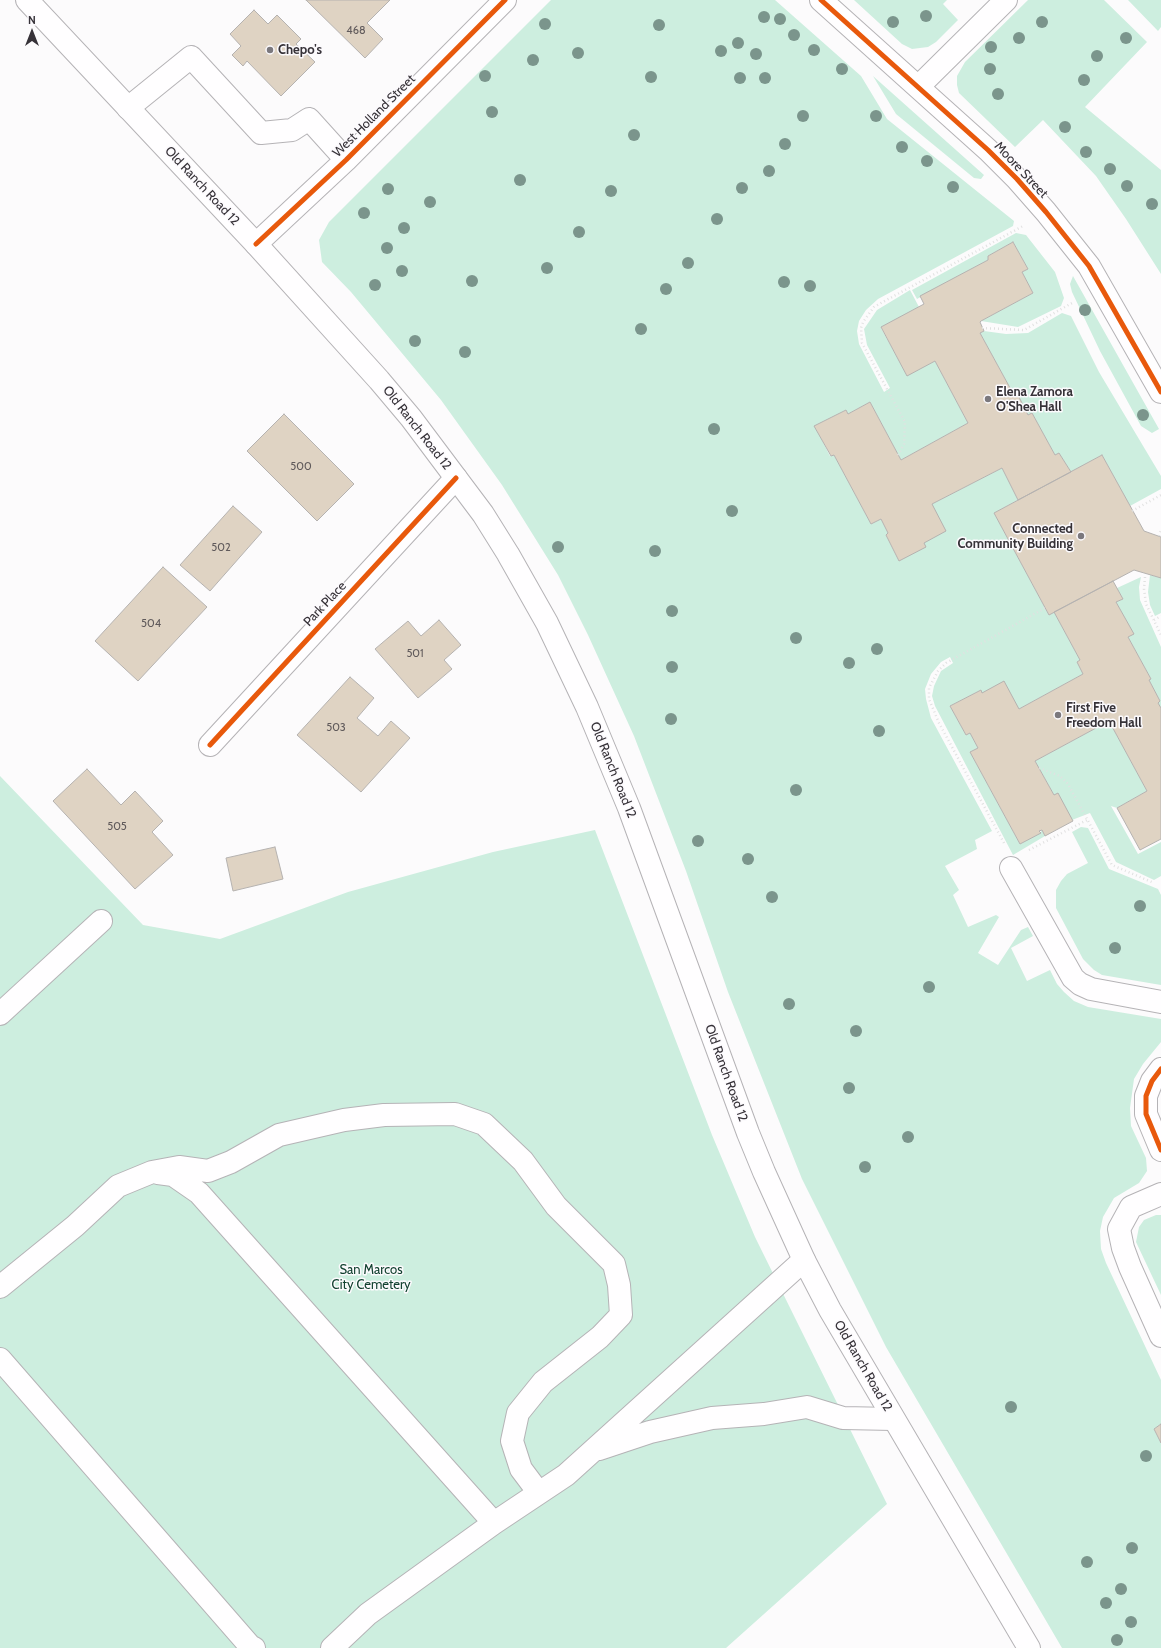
<!DOCTYPE html>
<style>
body{margin:0}
#map{position:relative;width:1161px;height:1648px;overflow:hidden;background:#fcfbfc;font-family:Cabin,sans-serif}
canvas{display:block}
.north{position:absolute;left:12px;top:12px;width:40px;height:40px;-webkit-text-stroke:3px #fcfafd;paint-order:stroke;rotate:0deg;font-size:11px;font-weight:700;line-height:16px;text-align:center;color:#363238}
.north::after{content:'';display:block;margin:auto;width:14px;height:18px;background:#363238;clip-path:polygon(50% 0,100% 100%,50% 72%,0 100%)}
</style>
<div id="map">
<canvas width="1161" height="1648"></canvas>
<div class="north">N</div>
</div>
<script>
const context = document.querySelector('canvas').getContext('2d');
context.lineJoin = 'round';
function fill(path, color) { context.fillStyle = color; context.fill(path, 'evenodd'); }
const shape = rows => new Path2D(rows.map(r => 'M' + r).join(''));
function trace(path, color, width, dash) { context.strokeStyle = color; context.lineWidth = width; context.lineCap = dash ? 'butt' : 'round'; context.setLineDash(dash || []); context.stroke(path); }
function drawText(font, color, halo, rows, align = 'center') {
  context.font = font + ' Cabin,sans-serif'; context.lineWidth = 3; context.setLineDash([]); context.textBaseline = 'middle'; context.strokeStyle = halo; context.fillStyle = color; for (const [text, x, y, turn = 0] of rows) {
    context.save(); context.translate(x, y); context.rotate((+turn || 0) * Math.PI / 180); context.textAlign = isNaN(turn) ? turn : align; if (halo) context.strokeText(text, 0, 0); context.fillText(text, 0, 0); context.restore();
  }
}
const green = shape([
 [551,0,775,0,861,76,887,119,1014,221,1013,226,878,299,866,310,859,321,857,331,859,344,884,392,890,388,867,345,864,329,877,310,910,290,919,307,881,328,907,375,935,361,968,423,901,460,870,402,848,414,846,410,815,426,830,456,834,455,871,524,881,519,888,533,886,535,899,561,924,543,932,504,1002,468,1018,500,994,513,1049,615,1054,612,1080,660,1077,662,1083,674,1019,709,982,693,981,690,950,706,966,735,970,733,978,748,970,752,1020,844,1040,833,1042,830,1045,836,1013,855,935,706,932,696,934,686,941,671,953,663,950,657,941,662,931,674,925,689,926,699,931,718,992,831,975,840,977,849,945,866,959,890,953,895,968,927,996,915,999,917,978,953,998,965,1021,930,1028,927,1033,936,1011,948,1027,981,1050,970,1057,984,1064,992,1074,1001,1088,1007,1161,1019,1161,1042,1143,1064,1134,1079,1130,1108,1131,1126,1146,1158,1147,1171,1139,1183,1114,1198,1103,1217,1100,1231,1101,1249,1106,1263,1161,1380,1161,1424,1154,1429,1161,1443,1161,1648,1062,1648,886,1347,802,1179,728,992,686,871,634,736,588,635,558,575,502,485,441,400,351,292,322,262,319,240,329,222],
 [854,0,947,0,943,4,958,20,936,42,928,47,912,49,902,44],
 [1028,0,1104,0,1147,42,1085,107,1161,170,1161,274,1126,219,1096,176,1043,120,1015,147,959,93,957,85,957,76,965,62],
 [1128,0,1161,0,1161,27,1158,31],
 [873,76,984,175,981,179,974,178,896,114],
 [1016,233,1026,235,1055,272,1064,298,1061,306,1018,327,981,321,1033,293,1022,272,1028,269,1013,242,988,256,988,260,917,299,912,290],
 [1073,276,1159,429,1152,433,1141,426,1100,351,1072,292,1070,284],
 [1062,313,1071,316,1099,372,1161,476,1161,489,1130,506,1102,455,1071,472,1059,453,1055,455,1032,413,1028,415,1018,395,1015,397,980,333,984,331,1006,334,1028,333],
 [1150,575,1161,578,1161,613,1155,616,1150,605,1148,592],
 [1141,577,1139,587,1140,600,1161,647,1161,708,1158,703,1160,701,1149,680,1151,679,1128,637,1133,633,1116,602,1123,599,1117,588],
 [1109,721,1147,791,1117,808,1111,806,1138,854,1161,842,1161,876,1154,880,1116,862,1090,813,1072,820,1054,795,1035,761],
 [0,776,143,925,220,939,348,892,493,852,595,830,712,1135,755,1237,887,1504,726,1648,0,1648],
 [1081,827,1088,828,1109,869,1158,889,1161,895,1161,985,1102,975,1094,970,1083,959,1056,908,1056,890,1061,881,1067,874,1088,863,1072,832],
 [1156,1215,1161,1215,1161,1295,1136,1242,1139,1227,1144,1220]
]);
const building = shape([
 [306,0,390,0,367,23,383,39,365,58,306,0],
 [254,10,268,24,277,15,301,39,296,44,315,62,281,96,247,61,243,66,232,55,241,46,230,34,254,10],
 [1013,242,1028,269,1022,272,1033,293,981,321,980,322,984,331,980,333,1015,397,1018,395,1028,415,1032,413,1055,455,1059,453,1071,472,1018,500,1002,468,932,504,946,531,924,543,926,547,899,561,886,535,888,533,881,519,871,524,834,455,831,456,814,426,846,410,848,414,870,402,901,460,968,423,935,361,907,376,881,327,924,304,920,296,988,260,988,256,1013,242],
 [284,414,354,484,317,521,247,451,284,414],
 [1102,455,1144,531,1161,537,1161,578,1134,570,1049,615,994,513,1102,455],
 [233,506,262,532,210,591,180,565,233,506],
 [163,567,207,607,138,681,95,641,163,567],
 [1113,581,1123,599,1116,602,1134,634,1128,637,1151,679,1149,680,1160,701,1158,703,1161,708,1161,839,1140,850,1117,808,1147,791,1109,721,1035,761,1054,795,1058,793,1073,821,1045,836,1042,830,1039,831,1041,833,1020,844,970,752,978,748,970,733,966,735,950,706,981,690,982,693,1004,681,1019,709,1083,674,1077,662,1080,660,1054,612,1113,581],
 [439,620,461,645,444,660,452,669,418,698,375,649,408,621,421,636,439,620],
 [350,677,374,698,357,718,378,736,391,721,410,738,361,792,297,735,350,677],
 [87,769,121,805,135,791,163,821,152,832,173,855,135,889,53,801,87,769],
 [275,847,283,879,233,891,226,858,275,847],
 [1161,1424,1161,1443,1154,1429,1161,1424]
]);
const path = shape([
 [982,328,1024,330,1072,303],
 [898,455,904,444,905,422,862,343,861,328,863,322,874,307,881,303,1023,226],
 [1132,511,1161,495],
 [1159,536,1161,530],
 [1145,577,1144,589,1146,604,1161,635],
 [1154,620,1161,616],
 [1039,768,1060,776,1068,784,1112,865,1154,883],
 [1004,843,939,723,929,699,929,688,938,671,946,663,1045,608],
 [1029,850,1087,820]
]);
const minor = shape([
 [821,0,988,150,1017,179,1046,212,1089,266,1161,392],
 [919,86,1006,0],
 [128,108,191,57,261,133,292,130,309,119,346,160],
 [256,244,346,160,505,0],
 [210,745,456,478],
 [1011,868,1073,978,1080,984,1091,989,1161,1002],
 [0,1014,101,921],
 [1161,1069,1152,1081,1146,1096,1146,1114,1161,1150],
 [158,1173,173,1175,199,1193,494,1523],
 [1161,1194,1131,1207,1119,1229,1123,1248,1130,1267,1161,1336],
 [0,1287,75,1226,118,1186,152,1172,179,1167,208,1171,231,1162,279,1135,344,1120,384,1115,455,1114,484,1124,523,1161,556,1206,614,1264,619,1285,621,1315,600,1337,543,1382,518,1413,512,1441,521,1469,539,1493],
 [0,1359,250,1646,254,1648],
 [599,1449,650,1432,712,1418,764,1414,807,1407,843,1418,893,1419],
 [332,1648,368,1614,494,1523,566,1475,804,1260]
]);
const major = shape([
 [27,0,256,244,379,380,411,418,483,514,508,554,547,623,587,707,629,808,748,1133,764,1172,804,1260,830,1310,1029,1648]
]);
const cycleway = shape([
 [821,0,988,150,1017,179,1046,212,1089,266,1161,392],
 [256,244,346,160,505,0],
 [210,745,456,478],
 [1161,1069,1152,1081,1146,1096,1146,1114,1161,1150]
]);
const trees = [
 [926,16],
 [764,17],
 [780,19],
 [893,22],
 [1042,22],
 [545,24],
 [659,25],
 [794,35],
 [1019,38],
 [1126,38],
 [738,43],
 [991,47],
 [814,50],
 [721,51],
 [578,53],
 [756,54],
 [1097,56],
 [533,60],
 [842,69],
 [990,69],
 [485,76],
 [651,77],
 [740,78],
 [765,78],
 [1084,80],
 [998,94],
 [492,112],
 [803,116],
 [876,116],
 [1065,127],
 [634,135],
 [785,144],
 [902,147],
 [1086,152],
 [927,161],
 [1110,169],
 [769,171],
 [520,180],
 [1127,186],
 [953,187],
 [742,188],
 [388,189],
 [611,191],
 [430,202],
 [1152,204],
 [364,213],
 [717,219],
 [404,228],
 [579,232],
 [387,248],
 [688,263],
 [547,268],
 [402,271],
 [472,281],
 [784,282],
 [375,285],
 [810,286],
 [666,289],
 [1085,310],
 [641,329],
 [415,341],
 [465,352],
 [1143,415],
 [714,429],
 [732,511],
 [558,547],
 [655,551],
 [672,611],
 [796,638],
 [877,649],
 [849,663],
 [672,667],
 [671,719],
 [879,731],
 [796,790],
 [698,841],
 [748,859],
 [772,897],
 [1140,906],
 [1115,948],
 [929,987],
 [789,1004],
 [856,1031],
 [849,1088],
 [908,1137],
 [865,1167],
 [1011,1407],
 [1146,1456],
 [1132,1548],
 [1087,1562],
 [1121,1589],
 [1106,1603],
 [1131,1622],
 [1117,1640]
];
const markers = [
 [270,50,4,"#7b787d"],
 [988,399,4,"#7b787d"],
 [1081,536,4,"#7b787d"],
 [1058,715,4,"#7b787d"]
];
const numberNames = [
 ["468",356,31],
 ["500",301,467],
 ["502",221,548],
 ["504",151,624],
 ["501",415,654],
 ["503",336,728],
 ["505",117,827]
];
const poiNames = [
 ["Chepo's",278,50],
 ["Elena Zamora",996,392],
 ["O'Shea Hall",996,407],
 ["Connected",1073,529,"right"],
 ["Community Building",1073,544,"right"],
 ["First Five",1066,708],
 ["Freedom Hall",1066,723]
];
const streetNames = [
 ["West Holland Street",374,116,-45],
 ["Moore Street",1021,170,47],
 ["Old Ranch Road 12",202,186,47],
 ["Old Ranch Road 12",417,428,52],
 ["Park Place",325,604,-47],
 ["Old Ranch Road 12",613,770,68],
 ["Old Ranch Road 12",726,1073,70],
 ["Old Ranch Road 12",863,1366,60]
];
const parkNames = [
 ["San Marcos",371,1270],
 ["City Cemetery",371,1285]
];
fill(green, '#cdeedf');
fill(building, '#dfd3c3');
trace(building, '#b5b2b0', 1);
trace(minor, '#b5b3b6', 24);
trace(major, '#b5b3b6', 24);
trace(path, '#e1e1e1', 2.5, [1, 3]);
trace(minor, '#fffeff', 22);
trace(major, '#fffeff', 22);
trace(cycleway, '#e8590c', 5);
context.fillStyle = '#7b958c';
for (const [x, y] of trees) { context.beginPath(); context.arc(x, y, 6, 0, 2 * Math.PI); context.fill(); }
for (const [x, y, r, color] of markers) { const dot = new Path2D(); dot.arc(x, y, r, 0, 2 * Math.PI); context.fillStyle = color; context.fill(dot); trace(dot, '#fcfafd', 1.5); }
drawText('11px', '#605a5b', null, numberNames);
drawText('bold 13px', '#363238', '#fcfafd', poiNames, 'left');
drawText('13px', '#363238', '#fcfafd', streetNames);
drawText('13px', '#124230', '#fcfafd', parkNames);
</script>
